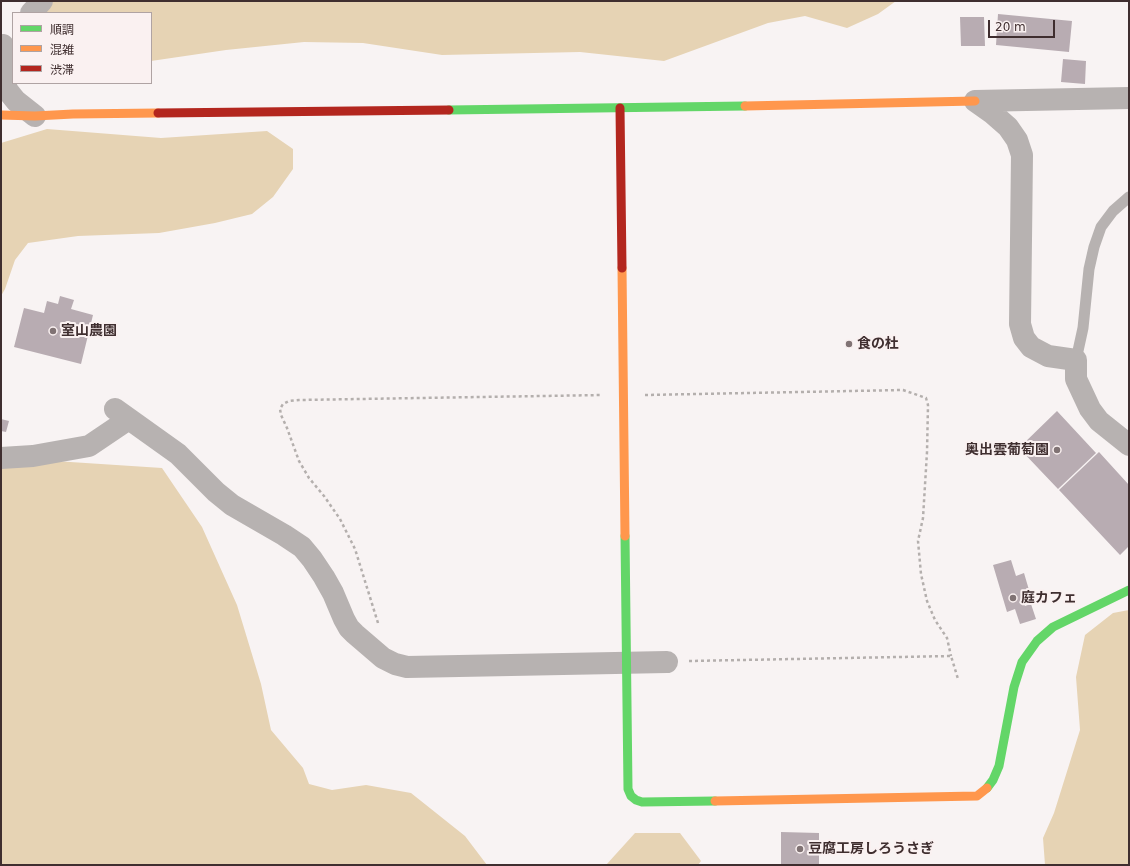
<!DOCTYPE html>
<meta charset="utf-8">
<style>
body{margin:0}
#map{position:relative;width:1130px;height:866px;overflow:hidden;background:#f8f3f3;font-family:"DejaVu Sans","Noto Sans JP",sans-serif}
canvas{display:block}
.frame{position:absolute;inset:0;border:2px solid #3f2e2f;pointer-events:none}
.legend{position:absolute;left:12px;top:12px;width:140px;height:72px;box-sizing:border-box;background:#faf1f1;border:1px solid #afa3a3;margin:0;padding:5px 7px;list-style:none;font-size:12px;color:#3f2e2f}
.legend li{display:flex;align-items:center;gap:8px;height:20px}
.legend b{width:20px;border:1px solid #afa3a3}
.scale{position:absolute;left:988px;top:20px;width:67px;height:18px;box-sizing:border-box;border:2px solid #3f2e2f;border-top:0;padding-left:5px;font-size:12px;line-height:14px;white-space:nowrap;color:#3f2e2f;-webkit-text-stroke:3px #faf1f1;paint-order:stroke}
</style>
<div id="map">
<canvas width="1130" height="866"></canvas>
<div class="frame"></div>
<ul class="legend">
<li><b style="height:5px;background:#63d668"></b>順調</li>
<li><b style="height:5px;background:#ff974d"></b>混雑</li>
<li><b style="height:5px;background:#b3261e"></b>渋滞</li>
</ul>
<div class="scale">20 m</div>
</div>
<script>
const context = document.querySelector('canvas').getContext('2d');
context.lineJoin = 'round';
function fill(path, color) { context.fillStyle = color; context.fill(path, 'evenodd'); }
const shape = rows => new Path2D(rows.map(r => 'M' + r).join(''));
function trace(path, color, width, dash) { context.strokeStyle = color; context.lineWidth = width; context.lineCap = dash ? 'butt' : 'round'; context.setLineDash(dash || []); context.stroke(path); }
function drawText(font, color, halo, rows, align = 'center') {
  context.font = font + ' "DejaVu Sans","Noto Sans JP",sans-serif'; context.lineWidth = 4; context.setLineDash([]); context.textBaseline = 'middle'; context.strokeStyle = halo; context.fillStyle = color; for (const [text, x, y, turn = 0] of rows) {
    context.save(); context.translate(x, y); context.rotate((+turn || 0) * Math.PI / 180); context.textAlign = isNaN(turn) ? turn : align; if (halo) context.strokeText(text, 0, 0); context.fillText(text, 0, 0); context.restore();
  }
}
const forest = shape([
 [52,1,896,1,878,14,847,28,805,16,768,23,664,61,580,52,442,55,363,43,304,42,226,50,151,61,151,13,46,13],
 [47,129,161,138,267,131,293,149,293,169,273,197,252,214,215,223,159,233,78,236,28,243,15,260,5,289,1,296,1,143],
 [1,449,55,461,162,468,202,527,237,605,261,684,271,730,303,768,309,784,332,790,366,785,411,793,465,836,487,865,1,865],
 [1129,610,1129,865,1045,865,1043,838,1054,813,1080,730,1076,677,1085,635,1113,613],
 [635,833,680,833,701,861,698,865,606,865]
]);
const building = shape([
 [998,14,1072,21,1069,52,996,45],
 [960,17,984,17,985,46,961,46],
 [1063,59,1086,61,1085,84,1061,82],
 [60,296,74,300,71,309,93,315,81,364,14,347,24,308,44,313,47,301,58,304],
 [1057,411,1096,453,1058,489,1019,448],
 [1,419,9,421,6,432,1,431],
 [1099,452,1129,485,1129,546,1120,555,1059,490],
 [1011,560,1016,576,1024,573,1029,590,1021,592,1025,606,1031,604,1036,619,1020,624,1015,609,1007,612,993,565],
 [781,832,819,833,819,865,781,865]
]);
const path = shape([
 [645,395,903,390,926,398,928,405,927,452,923,518,918,541,921,574,927,601,935,620,947,638,951,656],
 [378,623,355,549,340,519,324,496,309,478,299,461,287,428,281,415,280,409,283,404,289,401,299,400,602,395],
 [689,661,951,656,958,679]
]);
const lane = shape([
 [1076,360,1083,328,1089,269,1094,247,1101,227,1113,211,1129,197]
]);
const street = shape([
 [31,13,42,1],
 [3,45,1,66,3,81,8,91,16,101,35,116],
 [975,101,992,113,1008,127,1017,140,1022,155,1020,324,1024,338,1031,347,1048,356,1076,360,1076,379,1090,409,1099,421,1129,445],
 [975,101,1129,98],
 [115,409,178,454,216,492,232,505,284,535,302,547,312,559,324,577,333,593,344,619,349,628,355,634,383,658,395,664,407,667,667,662],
 [1,458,33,456,89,446,129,419]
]);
const fast = shape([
 [449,110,745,106],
 [625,536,628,789,631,796,636,800,642,802,715,801],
 [987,788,993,780,999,766,1014,687,1022,662,1037,641,1053,627,1129,590]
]);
const slow = shape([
 [745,106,975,101],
 [1,115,35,116,73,114,158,113],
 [622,268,625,536],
 [715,801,977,796,987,788]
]);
const jam = shape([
 [620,108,622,268],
 [158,113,449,110]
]);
const markers = [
 [53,331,4,"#807374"],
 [849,344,4,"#807374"],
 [1057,450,4,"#807374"],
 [1013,598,4,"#807374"],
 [800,849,4,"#807374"]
];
const poiNames = [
 ["室山農園",61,331],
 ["食の杜",857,344],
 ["奥出雲葡萄園",1049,450,"right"],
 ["庭カフェ",1021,598],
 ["豆腐工房しろうさぎ",808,849]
];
fill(forest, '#e6d3b4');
fill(building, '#b8acb2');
trace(path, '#b4afad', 2.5, [3, 3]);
trace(lane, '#b7b2b1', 11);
trace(street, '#b7b2b1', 22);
trace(fast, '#63d668', 9);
trace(slow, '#ff974d', 9);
trace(jam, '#b3261e', 9);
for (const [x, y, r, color] of markers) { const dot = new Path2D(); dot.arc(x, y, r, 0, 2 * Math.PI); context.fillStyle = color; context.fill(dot); trace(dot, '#faf1f1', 1.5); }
drawText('bold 14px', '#3f2e2f', '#faf1f1', poiNames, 'left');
</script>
